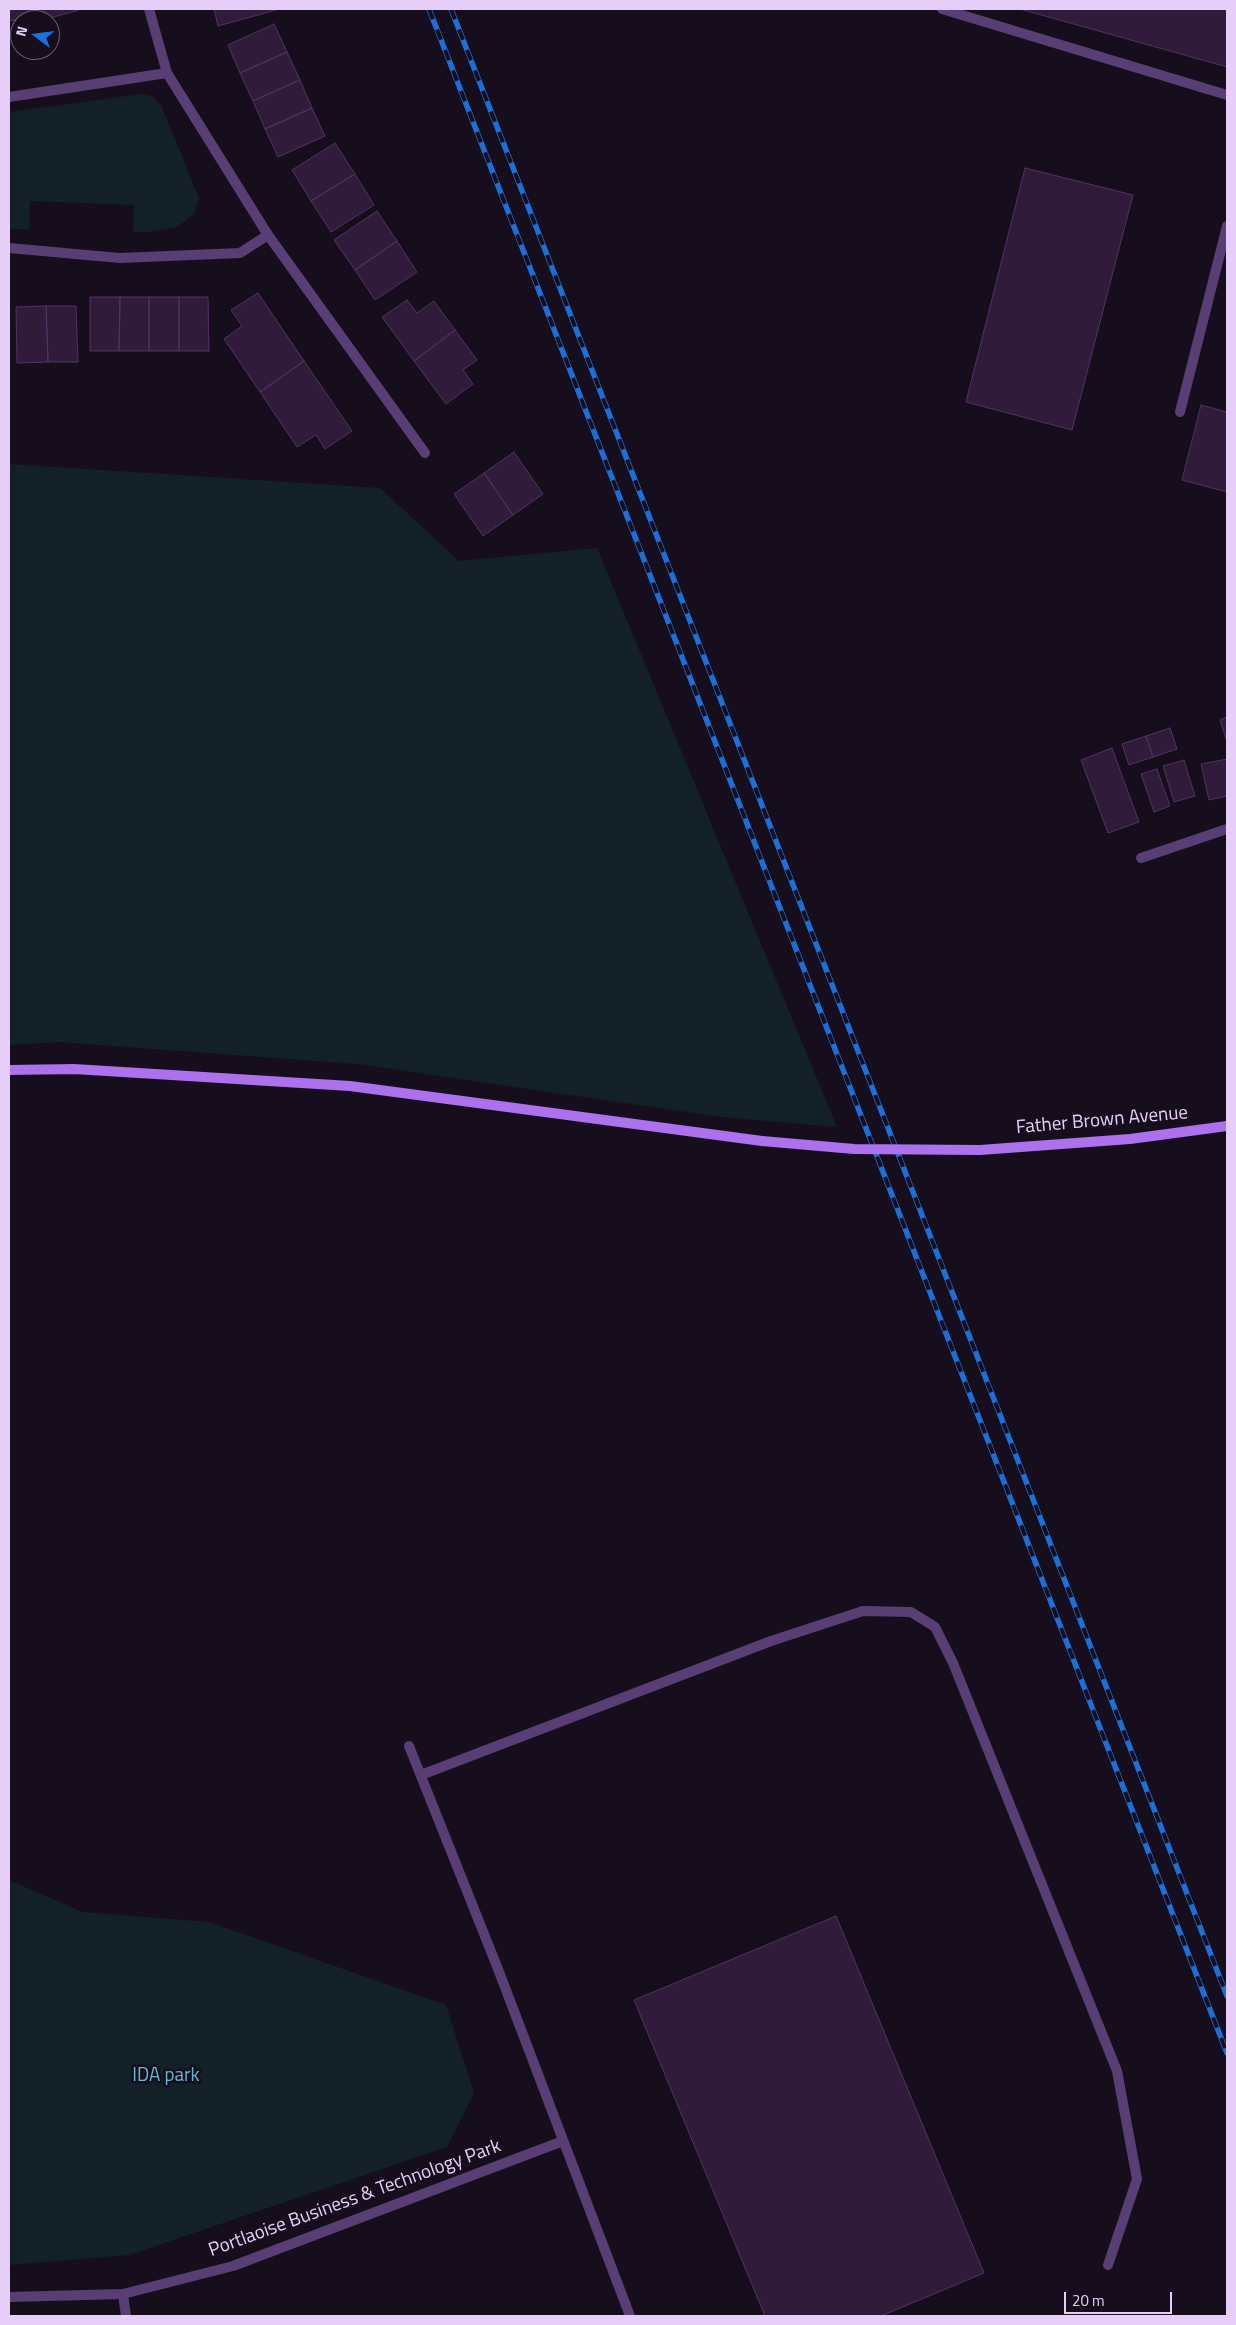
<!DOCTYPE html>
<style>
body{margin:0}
#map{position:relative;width:1236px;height:2325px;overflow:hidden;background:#160e1c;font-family:"Titillium Web",sans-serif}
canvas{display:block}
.frame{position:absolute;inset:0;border:10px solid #e7cef9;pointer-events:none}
.north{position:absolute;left:10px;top:10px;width:50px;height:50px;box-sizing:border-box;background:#160e1c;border:1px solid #6a5b74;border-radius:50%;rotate:285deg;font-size:14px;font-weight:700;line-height:20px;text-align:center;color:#e7cef9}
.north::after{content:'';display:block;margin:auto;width:18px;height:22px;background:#1b6fd8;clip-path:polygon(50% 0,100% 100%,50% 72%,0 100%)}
.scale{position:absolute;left:1064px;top:2292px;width:108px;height:22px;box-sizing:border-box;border:2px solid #e7cef9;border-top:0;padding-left:6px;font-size:15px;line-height:18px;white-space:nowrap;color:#e7cef9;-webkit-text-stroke:4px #160e1c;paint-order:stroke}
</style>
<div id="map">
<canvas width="1236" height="2325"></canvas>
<div class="frame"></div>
<div class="north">N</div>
<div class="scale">20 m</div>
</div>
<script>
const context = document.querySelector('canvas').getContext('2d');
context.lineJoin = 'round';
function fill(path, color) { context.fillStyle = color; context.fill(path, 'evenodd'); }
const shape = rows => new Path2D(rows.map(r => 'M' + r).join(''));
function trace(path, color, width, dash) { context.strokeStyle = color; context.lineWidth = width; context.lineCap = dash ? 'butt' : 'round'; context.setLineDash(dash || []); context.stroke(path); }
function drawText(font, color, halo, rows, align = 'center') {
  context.font = font + ' "Titillium Web",sans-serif'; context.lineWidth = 5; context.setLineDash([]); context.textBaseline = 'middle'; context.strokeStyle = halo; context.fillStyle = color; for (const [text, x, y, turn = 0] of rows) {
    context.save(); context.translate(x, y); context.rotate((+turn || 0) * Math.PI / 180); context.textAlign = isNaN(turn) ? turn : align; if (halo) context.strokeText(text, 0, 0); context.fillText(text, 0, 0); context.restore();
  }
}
const green = shape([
 [141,94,152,96,161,105,199,198,194,214,177,227,147,232,133,232,134,205,30,201,29,229,9,229,9,112],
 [9,464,380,488,459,561,597,548,837,1127,721,1117,357,1064,59,1042,9,1045],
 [9,1880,83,1912,209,1922,446,2005,474,2093,447,2147,129,2255,9,2265]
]);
const building = shape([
 [9,9,30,9,31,18,9,21,9,9],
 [43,9,78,9,79,10,46,19,43,9],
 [214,9,276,9,276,10,218,26,214,9],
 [1020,9,1227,9,1227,67,1020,9],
 [274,24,287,52,240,73,228,45,274,24],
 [287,52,300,80,253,101,240,73,287,52],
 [300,80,312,108,265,129,253,101,300,80],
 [312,108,325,136,278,157,265,129,312,108],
 [335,143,355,174,311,201,292,170,335,143],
 [1025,168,1133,195,1072,430,966,402,1025,168],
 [355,174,374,205,331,232,311,201,355,174],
 [377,211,397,241,355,270,334,240,377,211],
 [397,241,417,272,375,300,355,270,397,241],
 [258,293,304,361,260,392,224,339,242,326,231,310,258,293],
 [90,297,120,297,119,351,90,351,90,297],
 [120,297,149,297,149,351,119,351,120,297],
 [149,297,179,297,179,351,149,351,149,297],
 [179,297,208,297,209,351,179,351,179,297],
 [407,300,417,313,434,301,455,330,414,361,382,317,407,300],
 [46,306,48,362,17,363,16,307,46,306],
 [46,306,76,306,78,362,48,362,46,306],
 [455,330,477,360,463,370,473,384,446,404,414,361,455,330],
 [304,361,352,431,325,449,316,435,297,447,260,392,304,361],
 [1201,405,1227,412,1227,492,1182,480,1201,405],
 [514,452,543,494,513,515,484,473,514,452],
 [484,473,513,515,483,536,454,494,484,473],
 [1227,717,1227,742,1220,720,1227,717],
 [1170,728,1177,749,1153,757,1146,736,1170,728],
 [1146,736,1153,757,1129,765,1122,744,1146,736],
 [1112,748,1139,822,1108,833,1081,760,1112,748],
 [1227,759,1227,796,1209,800,1201,764,1227,759],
 [1184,760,1195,796,1174,802,1163,766,1184,760],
 [1157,769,1170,806,1154,812,1141,774,1157,769],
 [836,1916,984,2273,881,2316,765,2316,634,2000,836,1916]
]);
const service = shape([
 [942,9,1227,95],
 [1180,412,1227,226],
 [1141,858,1227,829],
 [409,1746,498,1969,630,2316],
 [421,1775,771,1641,863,1611,911,1612,935,1627,953,1663,1117,2071,1137,2179,1108,2265],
 [123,2294,126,2316]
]);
const minor = shape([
 [9,97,167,73],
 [268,235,425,453],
 [9,248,120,258,240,253,268,235,167,73,149,9],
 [9,2297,123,2294,233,2266,563,2141]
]);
const secondary = shape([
 [9,1070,74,1069,350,1086,762,1141],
 [980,1150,1130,1139,1227,1126]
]);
const rail = shape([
 [429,9,1227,2053],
 [451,9,1227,1996]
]);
const secondaryBridge = shape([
 [762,1141,854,1149,980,1150]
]);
const streetNames = [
 ["Father Brown Avenue",1102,1121,-5],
 ["Portlaoise Business & Technology Park",355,2199,-20]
];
const parkNames = [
 ["IDA park",166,2076]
];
fill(green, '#142028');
fill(building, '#301c3a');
trace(building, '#523163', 1);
trace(service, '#593e75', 10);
trace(minor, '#593e75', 10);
trace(secondary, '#ad71ed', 10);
trace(rail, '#1b6fd8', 5.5);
trace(rail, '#160e1c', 4, [11]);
trace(secondaryBridge, '#ad71ed', 10);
drawText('19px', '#e7cef9', '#160e1c', streetNames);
drawText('19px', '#64b9cf', '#160e1c', parkNames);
</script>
